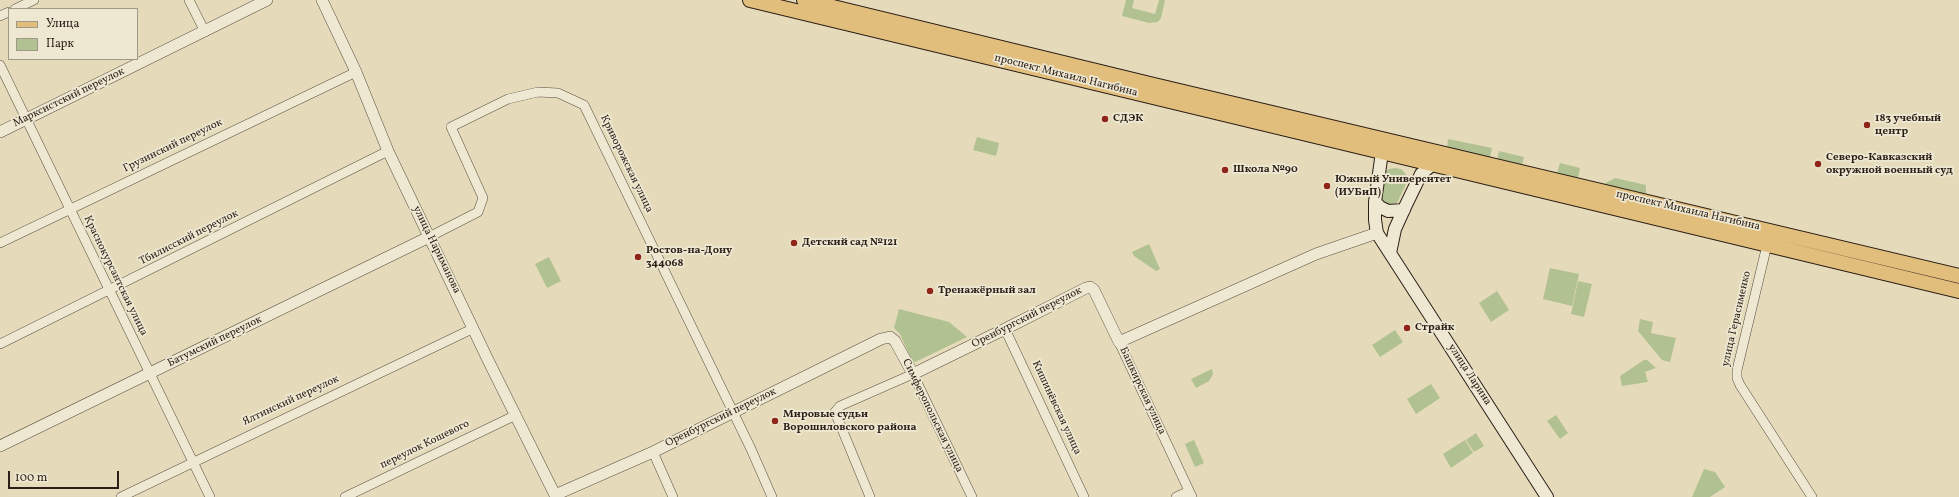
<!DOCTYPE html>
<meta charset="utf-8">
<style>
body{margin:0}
#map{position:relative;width:1959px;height:497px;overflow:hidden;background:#e5dbba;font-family:Vollkorn,serif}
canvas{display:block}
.legend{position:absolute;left:8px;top:8px;width:130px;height:52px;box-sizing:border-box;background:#eee8d2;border:1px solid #a09888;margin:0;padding:5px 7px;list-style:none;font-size:12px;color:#2c1f18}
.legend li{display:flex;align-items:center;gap:8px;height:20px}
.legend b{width:20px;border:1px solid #a09888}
.scale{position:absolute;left:8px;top:471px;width:111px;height:18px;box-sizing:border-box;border:2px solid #2c1f18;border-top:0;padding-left:5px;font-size:12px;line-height:14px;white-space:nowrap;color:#2c1f18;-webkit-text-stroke:3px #eee8d2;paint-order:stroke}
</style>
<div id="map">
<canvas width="1959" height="497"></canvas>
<ul class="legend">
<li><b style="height:5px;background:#e2be7d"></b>Улица</li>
<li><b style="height:11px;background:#b2c191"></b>Парк</li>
</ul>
<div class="scale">100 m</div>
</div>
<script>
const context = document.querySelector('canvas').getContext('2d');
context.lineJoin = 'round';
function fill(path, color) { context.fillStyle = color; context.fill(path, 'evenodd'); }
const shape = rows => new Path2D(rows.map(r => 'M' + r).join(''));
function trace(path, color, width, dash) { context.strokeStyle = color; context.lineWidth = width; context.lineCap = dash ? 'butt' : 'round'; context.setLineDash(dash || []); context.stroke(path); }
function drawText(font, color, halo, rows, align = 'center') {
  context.font = font + ' Vollkorn,serif'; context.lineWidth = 3.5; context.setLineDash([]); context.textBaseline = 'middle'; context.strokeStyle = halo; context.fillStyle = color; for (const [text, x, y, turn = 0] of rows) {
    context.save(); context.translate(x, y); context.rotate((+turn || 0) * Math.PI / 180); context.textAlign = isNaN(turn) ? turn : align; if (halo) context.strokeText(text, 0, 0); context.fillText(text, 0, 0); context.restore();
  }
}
const green = shape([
 [1126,0,1134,0,1132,8,1155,14,1159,0,1165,0,1161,18,1158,22,1149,23,1122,16],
 [977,137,999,143,996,156,973,150],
 [1448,139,1492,148,1490,158,1447,149],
 [1499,151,1524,157,1522,165,1497,160],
 [1560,163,1580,168,1578,178,1557,173],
 [1395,168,1401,169,1405,173,1407,179,1406,184,1397,203,1387,205,1380,197,1384,172,1389,169],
 [1615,178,1646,185,1646,195,1602,185],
 [1149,244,1160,269,1156,271,1134,256,1132,252],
 [549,257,561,281,547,288,535,264],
 [1550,268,1579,274,1572,306,1543,299],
 [1578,281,1592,284,1584,317,1571,314],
 [1497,291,1509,310,1491,322,1479,303],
 [899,309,949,322,967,337,913,363,900,334,894,328],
 [1640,319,1653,322,1651,333,1676,338,1670,362,1662,360,1638,331],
 [1395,330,1403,342,1380,357,1372,345],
 [1644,360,1647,360,1656,368,1645,372,1648,382,1622,386,1620,376],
 [1212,369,1213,374,1209,381,1196,388,1191,379],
 [1431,384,1440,398,1416,414,1407,399],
 [1556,415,1568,433,1560,439,1547,421],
 [1476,433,1484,446,1474,452,1466,440],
 [1194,440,1204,463,1195,467,1185,444],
 [1465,440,1473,453,1451,468,1443,454],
 [1704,469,1715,472,1725,487,1710,497,1692,497]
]);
const minor = shape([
 [189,0,205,32],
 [15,9,34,0],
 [0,16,9,12],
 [0,65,210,497],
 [429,237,478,212,483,198,451,127,508,99,538,92,558,93,584,105,751,449,772,497],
 [0,243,356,72],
 [1767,245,1737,370,1737,378,1740,385,1812,497],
 [1005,329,1084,497],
 [1119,342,1192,497],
 [0,344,388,151],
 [653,452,673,497],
 [121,497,472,329],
 [345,497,516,415],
 [870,497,835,412,840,406,913,374,972,497],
 [1176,497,1189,491]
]);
const tertiary = shape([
 [322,0,356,72,388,151,488,360,556,497],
 [0,132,267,0],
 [0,446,429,237],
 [555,495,653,452,881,339,890,337,895,341,913,374,1005,329,1086,288,1090,287,1094,290,1119,342,1316,254,1377,233]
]);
const secondary = shape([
 [1389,147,1382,152,1375,202,1375,220,1377,233,1547,497],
 [1375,202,1380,207,1388,211,1404,210],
 [1390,253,1395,229,1405,207,1421,174,1433,164]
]);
const primary = shape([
 [750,0,1959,291],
 [804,0,1154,85,1959,276]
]);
const markers = [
 [1105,119,4,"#8f2418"],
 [1867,125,4,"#8f2418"],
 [1818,164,4,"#8f2418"],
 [1225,170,4,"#8f2418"],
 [1327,186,4,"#8f2418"],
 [794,243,4,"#8f2418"],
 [638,257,4,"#8f2418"],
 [930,291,4,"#8f2418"],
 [1407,328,4,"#8f2418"],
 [775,421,4,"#8f2418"]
];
const streetNames = [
 ["проспект Михаила Нагибина",1066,76,14],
 ["Марксистский переулок",69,98,-26],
 ["Грузинский переулок",173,146,-26],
 ["Криворожская улица",626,164,64],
 ["проспект Михаила Нагибина",1688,211,13],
 ["Тбилисский переулок",189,238,-27],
 ["улица Нариманова",436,250,64],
 ["Краснокурсантская улица",115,276,64],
 ["Оренбургский переулок",1027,318,-27],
 ["улица Герасименко",1737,319,-77],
 ["Батумский переулок",215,342,-26],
 ["улица Ларина",1469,375,57],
 ["Башкирская улица",1142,391,65],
 ["Ялтинский переулок",291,401,-25],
 ["Кишинёвская улица",1056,408,65],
 ["Симферопольская улица",932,416,64],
 ["Оренбургский переулок",721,418,-26],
 ["переулок Кошевого",425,445,-26]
];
const poiNames = [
 ["СДЭК",1113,119],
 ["183 учебный",1875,119],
 ["центр",1875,132],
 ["Северо-Кавказский",1826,158],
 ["окружной военный суд",1826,171],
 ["Школа №90",1233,170],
 ["Южный Университет",1335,180],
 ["(ИУБиП)",1335,193],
 ["Детский сад №121",802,243],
 ["Ростов-на-Дону",646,251],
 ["344068",646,264],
 ["Тренажёрный зал",938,291],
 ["Страйк",1415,328],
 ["Мировые судьи",783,415],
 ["Ворошиловского района",783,428]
];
fill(green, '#b2c191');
trace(minor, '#5a4e40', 10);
trace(tertiary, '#5a4e40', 12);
trace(secondary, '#2c1f18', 14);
trace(primary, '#2c1f18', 16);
trace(minor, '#eee8d2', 9);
trace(tertiary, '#eee8d2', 11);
trace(secondary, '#eee8d2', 12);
trace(primary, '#e2be7d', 14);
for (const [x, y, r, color] of markers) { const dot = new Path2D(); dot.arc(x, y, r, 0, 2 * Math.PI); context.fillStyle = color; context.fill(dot); trace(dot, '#eee8d2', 1.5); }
drawText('11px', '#2c1f18', '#eee8d2', streetNames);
drawText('bold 11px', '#2c1f18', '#eee8d2', poiNames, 'left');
</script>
